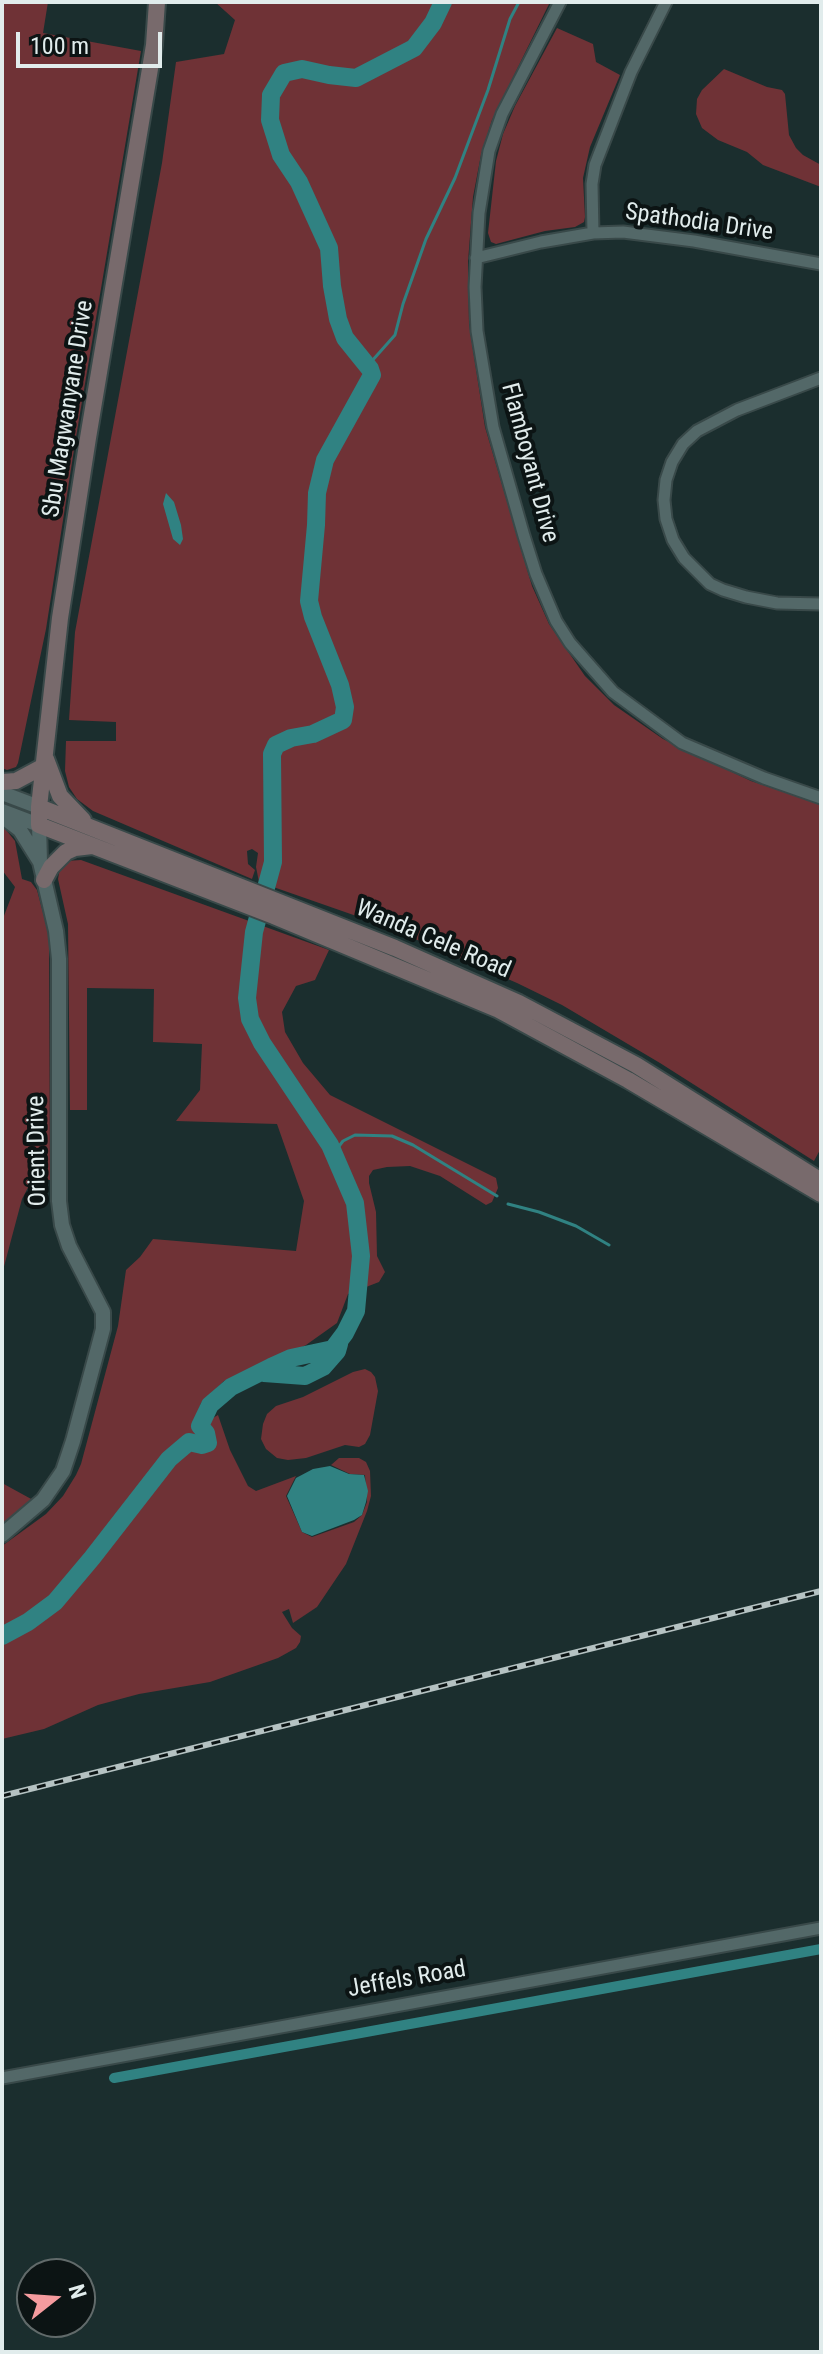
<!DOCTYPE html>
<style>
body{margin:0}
#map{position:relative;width:823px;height:2354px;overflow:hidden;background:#1b2e2e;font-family:"Roboto Condensed",sans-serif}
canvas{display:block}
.frame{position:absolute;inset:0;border:4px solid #e1ecec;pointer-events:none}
.north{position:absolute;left:16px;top:2258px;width:80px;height:80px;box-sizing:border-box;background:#0c1414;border:2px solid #616a6a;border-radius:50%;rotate:73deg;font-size:22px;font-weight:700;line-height:32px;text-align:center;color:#e1ecec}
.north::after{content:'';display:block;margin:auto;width:28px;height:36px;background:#f59b9e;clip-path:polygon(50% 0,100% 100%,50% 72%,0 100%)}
.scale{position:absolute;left:16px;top:32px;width:146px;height:36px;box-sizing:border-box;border:4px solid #e1ecec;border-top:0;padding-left:10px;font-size:24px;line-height:28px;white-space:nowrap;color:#e1ecec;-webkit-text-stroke:6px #0c1414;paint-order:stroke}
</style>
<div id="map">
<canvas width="823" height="2354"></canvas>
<div class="frame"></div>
<div class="north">N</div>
<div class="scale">100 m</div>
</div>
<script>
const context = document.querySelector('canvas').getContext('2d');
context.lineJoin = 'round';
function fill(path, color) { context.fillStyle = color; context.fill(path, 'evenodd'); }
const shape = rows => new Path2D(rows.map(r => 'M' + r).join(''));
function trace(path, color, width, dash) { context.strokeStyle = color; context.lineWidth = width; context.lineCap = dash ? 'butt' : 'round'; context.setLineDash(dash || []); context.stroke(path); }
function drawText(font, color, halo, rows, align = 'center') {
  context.font = font + ' "Roboto Condensed",sans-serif'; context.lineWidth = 8; context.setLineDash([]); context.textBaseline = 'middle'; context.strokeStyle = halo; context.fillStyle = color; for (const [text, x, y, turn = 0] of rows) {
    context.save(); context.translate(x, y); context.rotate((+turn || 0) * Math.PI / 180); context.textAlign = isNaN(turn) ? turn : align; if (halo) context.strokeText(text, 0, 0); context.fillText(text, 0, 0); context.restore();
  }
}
const green = shape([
 [2,2,48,2,43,33,141,51,76,437,46,629,18,763,16,767,7,770,2,768],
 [215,2,550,2,492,120,481,155,473,197,468,262,469,324,485,427,532,586,549,624,585,676,614,705,663,739,751,781,821,804,821,1148,814,1161,660,1063,562,1005,517,983,385,926,259,882,256,867,258,853,252,849,247,851,248,864,255,870,252,879,93,811,77,799,69,787,65,771,66,741,116,741,116,722,69,720,75,632,162,163,176,62,224,54,235,20],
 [557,28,593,44,596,62,620,75,590,147,583,178,585,217,584,222,575,227,545,231,496,244,491,242,488,233,496,161,503,134,515,106],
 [724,69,767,87,782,90,785,94,789,135,796,148,803,155,821,165,821,187,763,165,747,152,718,140,702,128,696,114,697,99,702,90],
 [2,825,15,841,22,879,31,882,37,890,49,935,50,1180,32,1180,22,1199,2,1274,2,921,15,887,2,870],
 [81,860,329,950,315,980,296,986,282,1012,285,1032,303,1063,330,1095,496,1178,498,1188,492,1202,486,1205,440,1176,410,1166,387,1167,373,1170,369,1176,369,1183,376,1212,377,1256,385,1272,379,1282,348,1294,337,1323,306,1345,275,1361,224,1381,201,1403,193,1426,200,1450,208,1447,214,1447,215,1436,207,1427,208,1421,218,1415,230,1450,248,1486,256,1491,296,1476,286,1496,302,1532,312,1537,354,1522,362,1515,367,1502,365,1475,350,1474,331,1465,339,1458,359,1458,366,1462,370,1471,371,1496,367,1511,346,1564,317,1607,293,1623,289,1609,282,1612,292,1628,301,1636,300,1642,296,1648,278,1658,210,1682,139,1694,98,1705,44,1729,2,1739,2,1546,46,1514,63,1496,76,1475,81,1464,118,1326,126,1270,140,1257,153,1239,296,1251,304,1201,277,1124,176,1121,200,1090,202,1044,153,1042,154,989,87,988,87,1110,70,1110,68,924,58,879,60,868,66,861],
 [365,1369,371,1372,375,1377,378,1391,370,1435,365,1444,359,1447,345,1445,306,1458,288,1460,277,1458,266,1449,261,1439,263,1424,267,1414,276,1406,303,1397,353,1372],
 [2,1483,33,1500,2,1525]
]);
const water = shape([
 [166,493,174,502,181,525,183,539,180,545,173,539,163,504],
 [330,1466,349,1474,364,1475,368,1491,366,1502,362,1515,354,1520,312,1536,302,1532,287,1496,296,1478,313,1469]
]);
const stream = shape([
 [370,369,371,362,395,335,403,304,426,239,455,178,488,90,510,19,519,2],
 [333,1154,343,1141,355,1135,392,1136,413,1145,497,1196],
 [508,1204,539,1212,576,1226,609,1245]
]);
const canal = shape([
 [114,2078,821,1949]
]);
const river = shape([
 [264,1373,305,1376,323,1367,337,1351,339,1344],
 [2,1636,28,1622,55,1602,92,1558,169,1459,189,1442,202,1445,208,1443,206,1433,200,1426,210,1405,231,1387,271,1367,291,1358,333,1349,345,1333,356,1311,361,1256,355,1203,330,1145,262,1043,250,1019,247,998,254,932,273,862,272,754,276,745,291,738,313,734,343,720,345,707,340,685,313,617,309,601,316,525,317,493,325,460,372,375,370,369,345,338,338,319,332,286,329,248,299,182,281,155,270,120,271,95,284,73,302,69,329,75,356,78,414,48,433,23,443,2]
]);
const minor = shape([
 [560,2,502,114,489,151,479,213,475,287,477,331,493,427,524,536,536,574,556,621,570,643,613,692,682,743,764,778,821,798],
 [593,233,592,184,595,165,631,72,666,2],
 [476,258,541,242,593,233,623,232,694,241,821,264],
 [821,378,737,410,697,431,683,444,672,462,666,480,664,500,666,519,673,540,684,558,710,584,723,590,746,597,777,603,821,604],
 [2,2078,821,1928]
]);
const tertiary = shape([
 [2,793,39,807],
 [2,811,39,825,40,862,56,931,59,959,59,1201,62,1225,69,1246,103,1312,103,1329,73,1441,63,1471,43,1500,2,1535],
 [3,817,20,830,40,862]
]);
const secondary = shape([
 [157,2,154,45,88,438,60,618,39,807,39,825,274,916,497,1009,628,1080,821,1194],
 [46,759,60,796,83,820],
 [2,782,16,781,44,766],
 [39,807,395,948,519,1003,636,1065,821,1181],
 [44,880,51,867,66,852,75,848,92,846]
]);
const rail = shape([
 [2,1796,821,1591]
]);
const streetNames = [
 ["Spathodia Drive",699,223,8],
 ["Sbu Magwanyane Drive",69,409,-81],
 ["Flamboyant Drive",529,463,75],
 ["Wanda Cele Road",433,940,23],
 ["Orient Drive",38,1151,-91],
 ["Jeffels Road",407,1980,-10]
];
fill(green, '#6f3236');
fill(water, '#308282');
trace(stream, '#308282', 3);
trace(canal, '#308282', 10);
trace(river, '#308282', 18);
trace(minor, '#394949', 15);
trace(tertiary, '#394949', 18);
trace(secondary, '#394949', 20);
trace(minor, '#536868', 11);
trace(tertiary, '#536868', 14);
trace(secondary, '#786a6c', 16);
trace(rail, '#b5c2c2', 6);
trace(rail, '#0c1414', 3, [9]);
drawText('24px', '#e1ecec', '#0c1414', streetNames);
</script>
